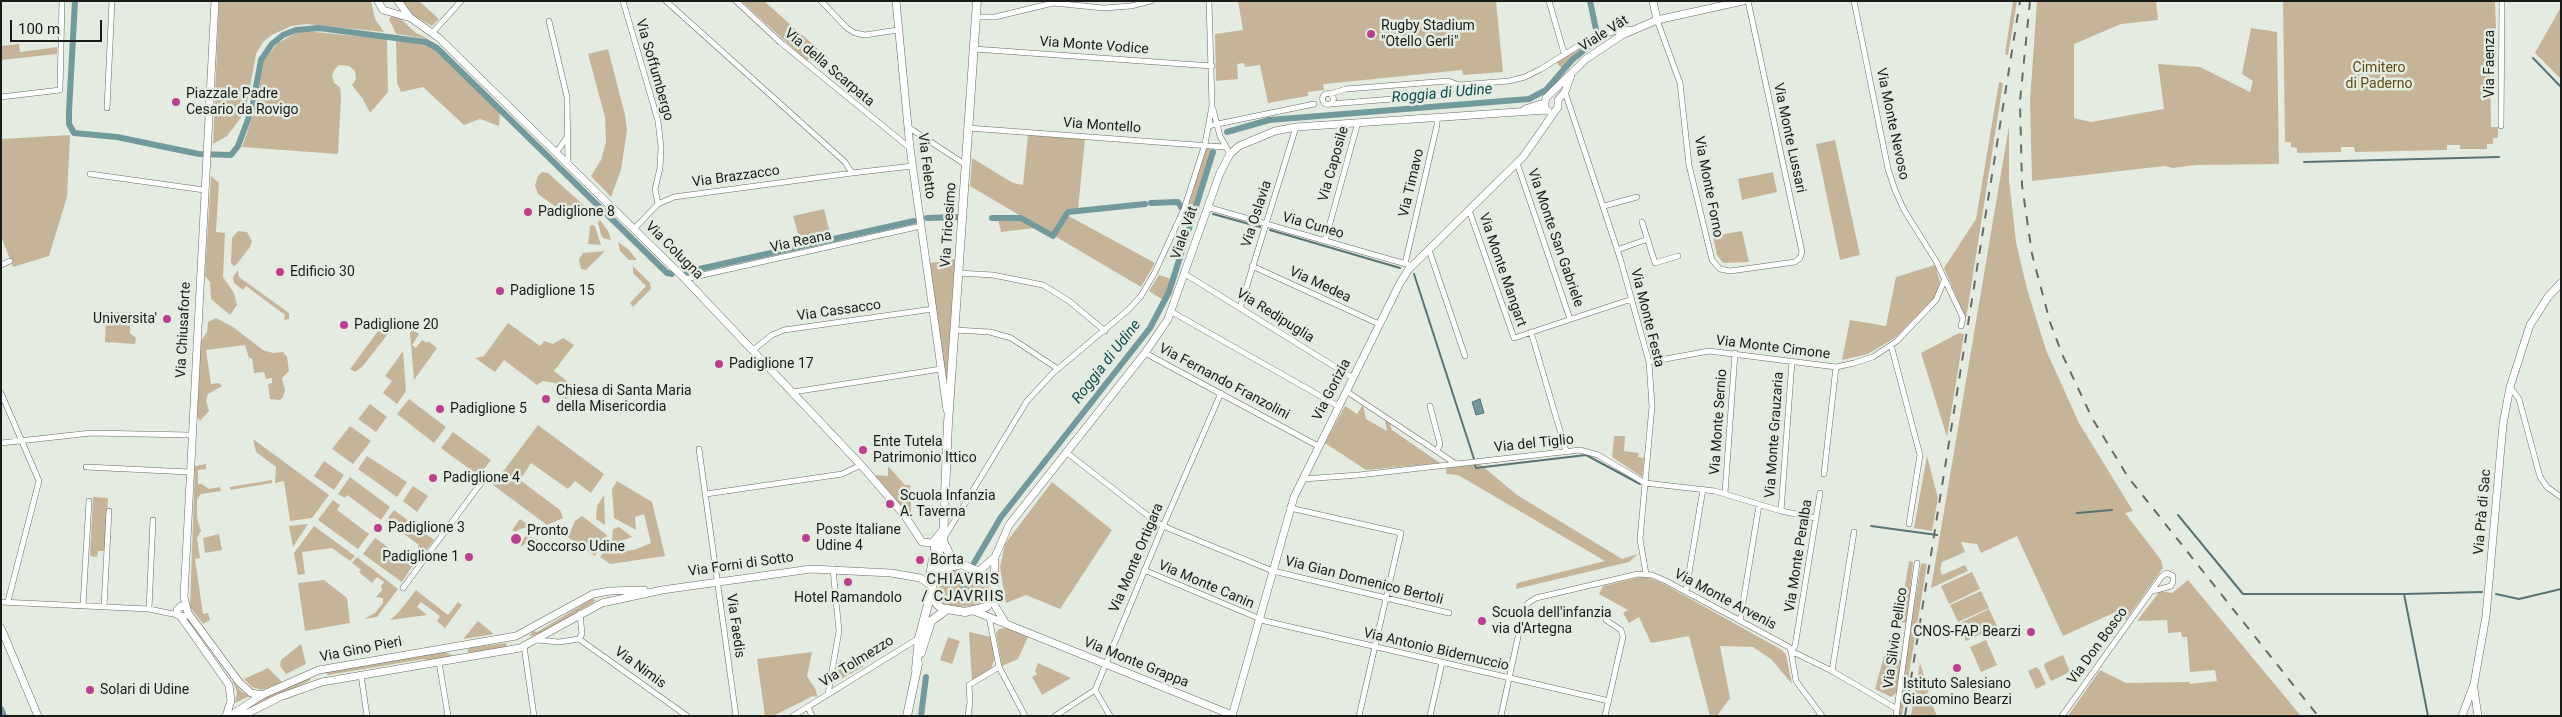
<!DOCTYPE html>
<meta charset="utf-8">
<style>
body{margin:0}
#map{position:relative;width:2562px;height:717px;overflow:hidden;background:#e4ece2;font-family:Roboto,sans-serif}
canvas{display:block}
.frame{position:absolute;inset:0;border:2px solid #1a1c19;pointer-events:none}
.scale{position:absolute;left:10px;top:20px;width:92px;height:22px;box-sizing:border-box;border:2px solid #1a1c19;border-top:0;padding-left:6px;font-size:15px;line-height:18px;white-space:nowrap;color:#1a1c19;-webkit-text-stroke:4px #e4ece2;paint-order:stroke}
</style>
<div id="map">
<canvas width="2562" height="717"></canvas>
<div class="frame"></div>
<div class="scale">100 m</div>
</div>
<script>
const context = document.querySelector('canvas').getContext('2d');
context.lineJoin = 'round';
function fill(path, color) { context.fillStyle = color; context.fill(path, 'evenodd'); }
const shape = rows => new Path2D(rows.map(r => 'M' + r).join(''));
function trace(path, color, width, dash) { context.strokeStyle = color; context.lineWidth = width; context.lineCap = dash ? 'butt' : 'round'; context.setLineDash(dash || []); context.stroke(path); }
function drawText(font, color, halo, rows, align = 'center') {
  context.font = font + ' Roboto,sans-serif'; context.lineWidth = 5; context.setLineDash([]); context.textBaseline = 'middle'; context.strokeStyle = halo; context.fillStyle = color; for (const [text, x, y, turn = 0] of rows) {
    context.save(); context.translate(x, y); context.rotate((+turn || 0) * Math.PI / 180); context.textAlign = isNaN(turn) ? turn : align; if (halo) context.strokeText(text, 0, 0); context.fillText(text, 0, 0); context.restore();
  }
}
const green = shape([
 [219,1,371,1,375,19,384,32,306,24,291,26,272,35,263,42,256,54,247,103,240,119,227,136,213,144],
 [402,1,419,1,439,19,432,26,409,13],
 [741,1,764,1,818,49,807,61],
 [1238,1,1496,1,1503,72,1463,75,1462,70,1325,84,1323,85,1324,90,1308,92,1308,96,1268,103,1260,65,1245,67,1244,63,1237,64,1238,79,1216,81,1215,34,1243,30],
 [2013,1,2017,1,2008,55,2005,54],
 [2037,1,2156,1,2158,20,2121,24,2074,44,2074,118,2091,122,2164,109,2158,64,2200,67,2250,92,2253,81,2242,74,2251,28,2277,32,2279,164,2196,165,2173,168,2165,166,2032,181,2030,101],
 [2283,1,2495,1,2496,29,2484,30,2485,46,2490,46,2491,127,2498,127,2498,138,2493,138,2493,144,2487,144,2487,149,2460,149,2460,145,2447,145,2447,150,2355,152,2354,147,2341,147,2341,152,2297,153,2297,148,2291,147,2291,142,2285,142],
 [2561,7,2561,79,2535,53],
 [392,16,401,19,416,33,429,39,396,34,389,19],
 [304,31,387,39,388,92,370,113,363,99,352,85,356,79,355,71,349,66,339,65,334,70,332,76,334,83,340,87,341,97,338,154,242,147,256,107,264,60,278,43,294,34],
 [1597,38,1579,50,1563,70,1556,62],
 [396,40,425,44,438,51,500,110,499,126,480,119,464,125,423,87,401,92,397,83],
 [19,44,20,52,57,47,57,54,1,60,1,46],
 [608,49,625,115,627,130,621,170,611,197,591,176,601,160,606,142,605,117,588,54],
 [1999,82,2003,83,1966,319,1944,268,1976,219],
 [2009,126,2009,180,2016,242,2027,289,2046,350,2079,423,2133,511,2125,513,2161,560,2163,568,2126,620,2120,610,2063,636,2017,536,1981,553,1977,544,1961,542,1965,552,1942,562,1940,569,1942,575,1965,565,1968,571,1931,588],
 [70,135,67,197,49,256,13,267,1,236,1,139],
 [1028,135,1085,139,1078,209,1067,211,1065,214,1155,263,1141,287,970,186,972,158,1013,183,1023,185],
 [1835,140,1860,255,1840,260,1816,144],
 [1206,148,1213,150,1190,215,1186,213],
 [542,172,548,173,589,210,578,214,560,210,538,194,535,185,538,176],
 [1773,172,1777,192,1742,200,1738,179],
 [211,176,219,183,216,232,225,233,223,277,234,293,237,305,230,315,211,299,210,282,205,276],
 [824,209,831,237,801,244,793,216],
 [998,219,1020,219,1035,228,1001,232],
 [600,220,608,231,611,240,603,238,601,235,598,222],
 [593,225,595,226,601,245,588,244,590,226],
 [238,231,247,232,252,241,250,247,236,265,233,266,231,262,232,238],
 [1742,231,1749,262,1723,263,1717,255,1713,236],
 [618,242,629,250,637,260,629,260,620,251],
 [605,251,586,270,581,269,579,259,583,253],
 [955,259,946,390,930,263],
 [1935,265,1940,282,1935,297,1896,337,1868,354,1842,360,1850,320,1886,326,1896,277],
 [633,266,650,283,651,289,633,307,630,303,646,286,633,273],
 [238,270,239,277,289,313,289,319,284,320,285,315,246,286,243,290,234,283,233,277],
 [1159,275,1171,279,1163,300,1149,291],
 [106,312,137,313,136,323,130,326,130,333,136,338,135,344,105,342],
 [390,315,398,321,363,366,355,372,350,369],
 [216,318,233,327,263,350,273,353,283,352,287,357,289,371,282,378,285,390,283,397,280,400,270,399,268,384,272,383,272,378,266,379,264,372,254,373,252,358,249,358,245,345,206,350,211,384,219,383,222,386,208,394,206,401,209,411,200,421,197,416,201,341,207,332,208,322],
 [508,323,540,346,544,341,553,344,563,338,574,345,554,371,576,388,568,398,560,401,557,392,560,388,555,383,543,381,537,385,504,360,495,372,475,358,484,356],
 [412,330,419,334,412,345,416,348,422,340,427,343,428,341,437,348,414,380,410,333],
 [1959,333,1964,334,1947,437,1921,353],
 [403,351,406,391,397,404,383,393,392,381,385,376],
 [409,399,446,427,434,443,397,414],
 [370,404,387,417,376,432,358,419],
 [1363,405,1366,419,1387,431,1385,420,1390,424,1392,430,1440,463,1366,470,1325,443,1345,406,1357,414],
 [538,425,604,474,591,493,575,481,568,489,531,463,520,480,560,510,563,518,547,525,493,485],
 [350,426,371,441,353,464,332,449],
 [453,432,491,460,479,476,441,448],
 [1614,436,1625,436,1624,451,1639,453,1638,457,1644,458,1642,477,1612,457],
 [253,439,329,495,312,518,290,521,284,481,275,483,276,467,256,452],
 [367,456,407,482,397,497,358,469],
 [1927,456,1938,498,1932,531,1914,528],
 [324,461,344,475,334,490,314,476],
 [206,464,206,469,198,470,198,484,202,484,209,489,220,487,221,491,201,494,197,500,197,518,201,531,197,538,200,558,195,559,203,614,208,613,210,620,203,624,190,607,195,466],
 [1480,464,1517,495,1622,559,1638,554,1629,562,1516,589,1517,583,1605,561,1458,475,1446,474,1446,468],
 [888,466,905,485,910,485,911,512,908,514,875,475,888,476],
 [350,477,390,507,381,520,347,495,345,498,338,494],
 [272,480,272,483,230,490,230,487],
 [617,481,652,502,665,556,610,564,600,557,612,541,613,529,619,527,632,537,618,542,620,551,634,550,651,543,644,514,635,517,636,530,614,518,612,489],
 [1052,482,1112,530,1060,609,1026,595,1006,603,1000,567,1005,544],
 [413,486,428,496,417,512,403,501],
 [604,495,605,525,596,519,597,506],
 [93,497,108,498,105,551,98,551,97,557,90,556],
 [333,500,340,505,337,510,369,534,358,549,318,520],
 [394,510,434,540,424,553,418,548,419,545,386,521],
 [582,516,607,535,595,556,568,537,575,521],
 [520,519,534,529,523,528,515,532,512,530],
 [308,524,293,547,289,526],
 [314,526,355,556,350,561,332,548,302,552,305,574,298,575,294,553],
 [219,534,222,550,205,553,203,538],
 [527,535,538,540,527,542,521,547,522,540],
 [375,538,413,565,402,582,363,554],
 [357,557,398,589,377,617,364,619,375,613,383,603,383,598,376,597,382,590,381,586,384,582,377,577,372,583,359,572,361,570,352,563],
 [1909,561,1913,562,1907,623,1899,622],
 [1921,563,1927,564,1902,716,1897,716],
 [952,569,985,579,990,590,986,600,980,605,958,607,942,603,938,592,940,579,945,571],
 [1972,572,1980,589,1949,604,1941,586],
 [1645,576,1662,583,1782,650,1786,655,1792,684,1771,659,1753,647,1720,646,1730,698,1717,716,1710,716,1689,636,1651,643,1639,617,1629,623,1623,613,1628,610,1599,594,1603,586],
 [324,580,347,598,350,623,305,631,298,583],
 [2188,580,2301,716,2068,716,2100,670,2126,683,2189,682,2190,684,2217,681,2215,670,2190,672,2187,637,2182,637,2181,632,2168,633,2167,620,2137,621,2160,591,2172,593],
 [416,590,448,615,458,602,462,605,445,628,437,621,440,616,421,602,417,607,427,615,390,620,398,613],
 [1981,591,1989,608,1958,622,1950,605],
 [592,599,596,600,594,602,538,635,530,636,532,631,537,632],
 [1989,609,1997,626,1966,641,1958,624],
 [478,621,494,634,463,639],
 [1006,628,1028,637,1018,659,1002,666,996,633,999,629],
 [969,632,991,637,995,658,991,669,972,681],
 [948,637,960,641,952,664,940,660],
 [1986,640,1997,665,1981,672,1970,647],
 [505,643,507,644,506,647,470,653,467,651,469,648],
 [301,644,306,664,286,674,280,666,281,660],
 [444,651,455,657,429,661,424,659,328,675,326,673,328,671],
 [812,652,807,676,816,690,817,697,813,696,773,716,765,716,757,659],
 [2063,655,2070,672,2051,681,2044,666,2045,663],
 [1884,656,1897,658,1902,662,1896,693,1891,697,1875,689],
 [840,660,864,666,834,683],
 [1038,663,1071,678,1042,695,1032,677,1037,674,1035,671],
 [1920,663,1929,691,1927,693,1937,716,1911,716],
 [2036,667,2039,669,2046,684,2036,689,2028,671],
 [268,668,282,682,262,690,252,687,244,679],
 [308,677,311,680,235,716,271,693],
 [232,680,242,692,250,696,235,703,237,692]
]);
const water = shape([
 [1480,399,1484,413,1476,415,1472,402,1480,399]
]);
const stream = shape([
 [2533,58,2561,87],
 [2304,162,2499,157],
 [1194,211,1197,212],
 [1213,214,1260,227],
 [1270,230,1400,268],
 [1414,274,1474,459],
 [1475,465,1476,468,1586,455,1640,484],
 [2077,513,2112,510],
 [2178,515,2243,594,2404,594,2428,716],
 [1871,526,1937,535],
 [2405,594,2482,592],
 [2496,594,2519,599,2561,589]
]);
const canal = shape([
 [75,1,69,111,69,124,74,133,117,137,199,154,231,155,238,146,252,109,261,60,272,44,283,35,296,30,319,28,426,42,437,48,667,273,672,274],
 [1227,132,1269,120,1529,99,1546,90,1572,60,1598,39,1590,1],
 [1151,203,1178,202,1181,207],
 [927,218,957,217],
 [992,218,1021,218,1053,236,1068,212,1145,204],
 [686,272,914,221],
 [974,563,1001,517,1150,328,1169,292,1213,152],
 [961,594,969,574],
 [1,709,4,716],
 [921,716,926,677]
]);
const street = shape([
 [623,1,658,121,661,147,660,168,655,189,658,204],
 [666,1,845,162,852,173,913,166],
 [736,1,780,42,910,148],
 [821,1,847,28,855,33,865,35,898,30],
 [1549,1,1564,53],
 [1854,1,1888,169,1895,190,1904,210,1936,261,1963,318,1961,326],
 [976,17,995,17,1053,3,1104,8,1131,6,1151,1],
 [1657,20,1680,83,1689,165,1712,260,1720,269,1730,271,1795,262,1800,258,1802,252,1748,1],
 [549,21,567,97,568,164],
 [433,32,461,1],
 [974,49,1212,66],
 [1565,92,1620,258,1649,362,1652,406,1640,539,1646,574],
 '1322.5 99a5.5 5.5 0 1 1 11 0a5.5 5.5 0 1 1-11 0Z',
 [1330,94,1346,89,1448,81,1459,85,1509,81,1525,77,1541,69,1596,35,1631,29],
 [1,97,60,90,62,1],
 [1330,104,1443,95,1459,85],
 [107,108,112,1],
 [1213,109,1220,136,1230,154],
 [1208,126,1314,104],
 [2501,126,2502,1],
 [908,127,966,165],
 [968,128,1224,147],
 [556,153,568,136],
 [1517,163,1570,319],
 [90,174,204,190],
 [1604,206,1637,197],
 [1207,207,1413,266],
 [1469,210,1514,338,1632,299],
 [1642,222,1655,263,1678,256],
 [634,229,658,204,674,197,852,173],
 [1325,241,1358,122],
 [1429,250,1465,356],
 [1617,250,1648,239],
 [1405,264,1437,125,1437,118],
 [1,265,10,261],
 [1252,266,1379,324],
 [958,273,993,275,1043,285,1069,301,1105,331],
 [1185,274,1353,378],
 [685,279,921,226],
 [1240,308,1296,127],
 [1172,312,1338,406],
 [955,330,990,332,1011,338,1058,369],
 [1531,332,1566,451],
 [1891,345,1920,455,1909,524],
 [753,350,772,335,784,330,933,309],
 [1145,353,1318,446],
 [1649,362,1709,351,1836,367,1854,363,1873,357,1897,341,1936,300,1944,281],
 [2510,387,2519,399,2540,477,2547,487,2561,497],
 [1346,391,1456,464],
 [793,392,941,369],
 [1,393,39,481,8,601],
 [1430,406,1440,444,1437,451],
 [1,443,91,433,190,435],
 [699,449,736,716],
 [1066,452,1156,522,1170,529,1273,571,1449,613],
 [86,467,189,472],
 [1824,474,1836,367],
 [1303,479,1359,475,1580,450,1598,455,1645,483,1715,491,1781,511,1816,518],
 [1725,493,1735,353],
 [706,494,842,474,861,465],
 [1290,508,1401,533,1359,716],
 [1781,511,1792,361],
 [944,538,1027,401,1053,373,1128,310,1141,296,1155,272,1184,209,1205,144,1212,106,1209,1],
 [1144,570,1265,621,1609,701],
 [403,588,481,483],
 [1686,591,1703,489],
 [1,602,149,609,178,615],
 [83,605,89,501],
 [104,606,109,511],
 [149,609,153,520],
 [989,617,999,667,1025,716],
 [1740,621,1759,505],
 [579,639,687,716],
 [579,639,582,634,580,613],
 [537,640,559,642,579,639],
 [524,646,534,716],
 [1791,651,1795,646,1820,493],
 [1791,651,1832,671,1897,709],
 [1791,651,1796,681,1822,716],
 [439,662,448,716],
 [1832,671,1854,532],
 [361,675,367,716],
 [1095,690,1110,716],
 [828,694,839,631,833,569],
 [808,707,812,716],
 [793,716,919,638],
 [968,716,970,702,969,685,999,667],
 [1055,716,1095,690,1163,526,1221,393],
 [1430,716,1442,663],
 [1501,716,1524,609,1528,603,1536,598,1638,574,1652,575,1666,581,1789,647,1791,651],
 [1605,716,1623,637,1621,630,1606,620],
 [1896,716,1917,563],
 [2062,716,2162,576,2167,573,2173,576,2173,582,2171,586,2153,591]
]);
const secondary = shape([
 [215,1,184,597,188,613,239,682,251,693,262,695],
 [378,1,383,10,411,18,439,38,685,279,861,465,905,516,922,542,932,543,943,530],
 [398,1,409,16],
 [896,1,910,148,947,410],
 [1653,1,1657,20],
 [1525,109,1544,103],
 [1548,111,1544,107,1546,98,1586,59,1622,35,1657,20,1743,1],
 [979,571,995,557],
 [930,573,936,539],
 [994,584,995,557,1009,525,1145,353,1168,319,1220,173,1230,154,1239,146,1275,131,1296,127,1547,110],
 [992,601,1006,624],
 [974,611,1232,715],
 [181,617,229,685,231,701,226,716],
 [184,617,178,615,177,610,181,606,186,607],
 [1,628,38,716],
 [2474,689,2478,716],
 [230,716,262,695,319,670,516,636,593,594,610,591,644,590],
 [242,716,280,697,322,682,520,648,602,603,662,590,811,569,891,573,920,578,932,586],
 [1232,716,1294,497,1400,283,1409,269,1523,157,1558,107,1558,100,1565,92,1571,75],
 [2462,716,2474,684,2486,616,2503,424,2510,387,2530,325,2548,297,2561,283]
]);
const primary = shape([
 [936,570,958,565],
 [931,593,933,600,941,608,965,612,986,607,993,599,995,590,994,584,988,576,952,560,943,541,948,423,977,1],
 [921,653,931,621,946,610],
 [916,669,919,638,931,593,941,542],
 [907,716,918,664]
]);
const rail = shape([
 [2030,1,2020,101,2022,185,2032,254,2050,322,2062,354,2092,418,2128,477,2318,716],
 [1905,716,2020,1]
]);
const markers = [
 [1371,34,5,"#bc3f8f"],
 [176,102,5,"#bc3f8f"],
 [528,212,5,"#bc3f8f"],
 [280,272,5,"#bc3f8f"],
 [500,291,5,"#bc3f8f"],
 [167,319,5,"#bc3f8f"],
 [344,325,5,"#bc3f8f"],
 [719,364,5,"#bc3f8f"],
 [546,399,5,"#bc3f8f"],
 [440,409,5,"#bc3f8f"],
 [863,450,5,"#bc3f8f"],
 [433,478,5,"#bc3f8f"],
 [890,504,5,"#bc3f8f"],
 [378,528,5,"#bc3f8f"],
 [806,538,5,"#bc3f8f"],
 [516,539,6,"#bc3f8f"],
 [469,557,5,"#bc3f8f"],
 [920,560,5,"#bc3f8f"],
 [848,582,5,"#bc3f8f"],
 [1482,621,5,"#bc3f8f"],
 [2031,632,5,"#bc3f8f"],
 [1957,668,5,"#bc3f8f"],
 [90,690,5,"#bc3f8f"]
];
const poiNames = [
 ["Rugby Stadium",1381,26],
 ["\"Otello Gerli\"",1381,42],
 ["Piazzale Padre",186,94],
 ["Cesario da Rovigo",186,110],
 ["Padiglione 8",538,212],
 ["Edificio 30",290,272],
 ["Padiglione 15",510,291],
 ["Universita'",157,319,"right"],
 ["Padiglione 20",354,325],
 ["Padiglione 17",729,364],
 ["Chiesa di Santa Maria",556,391],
 ["della Misericordia",556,407],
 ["Padiglione 5",450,409],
 ["Ente Tutela",873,442],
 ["Patrimonio Ittico",873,458],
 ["Padiglione 4",443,478],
 ["Scuola Infanzia",900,496],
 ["A. Taverna",900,512],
 ["Padiglione 3",388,528],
 ["Poste Italiane",816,530],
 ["Udine 4",816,546],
 ["Pronto",527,531],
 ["Soccorso Udine",527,547],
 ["Padiglione 1",459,557,"right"],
 ["Borta",930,560],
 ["Hotel Ramandolo",848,598,"center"],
 ["Scuola dell'infanzia",1492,613],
 ["via d'Artegna",1492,629],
 ["CNOS-FAP Bearzi",2021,632,"right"],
 ["Istituto Salesiano",1957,684,"center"],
 ["Giacomino Bearzi",1957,700,"center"],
 ["Solari di Udine",100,690]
];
const streetNames = [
 ["Viale Vât",1604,34,-32],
 ["Via Monte Vodice",1094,46,4],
 ["Via Faenza",2490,64,-90],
 ["Via della Scarpata",829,68,40],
 ["Via Soffumbergo",654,70,74],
 ["Via Monte Nevoso",1892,124,78],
 ["Via Montello",1102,126,4],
 ["Via Monte Lussari",1789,138,78],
 ["Via Caposile",1334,164,-74],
 ["Via Feletto",926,166,83],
 ["Via Brazzacco",736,177,-8],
 ["Via Timavo",1412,183,-77],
 ["Via Monte Forno",1708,187,79],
 ["Via Oslavia",1257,214,-72],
 ["Via Tricesimo",949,225,-86],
 ["Via Cuneo",1313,226,16],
 ["Viale Vât",1185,233,-71],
 ["Via Monte San Gabriele",1555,238,71],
 ["Via Reana",801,242,-12],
 ["Via Colugna",674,251,45],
 ["Via Monte Mangart",1502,270,71],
 ["Via Medea",1320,285,25],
 ["Via Cassacco",839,311,-8],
 ["Via Redipuglia",1275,316,32],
 ["Via Monte Festa",1647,318,76],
 ["Via Chiusaforte",184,330,-87],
 ["Via Monte Cimone",1773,348,7],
 ["Via Fernando Franzolini",1224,382,28],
 ["Via Gorizia",1332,390,-63],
 ["Via Monte Sernio",1719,422,-86],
 ["Via Monte Grauzaria",1775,435,-86],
 ["Via del Tiglio",1534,444,-6],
 ["Via Prà di Sac",2483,512,-85],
 ["Via Monte Peralba",1799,556,-81],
 ["Via Monte Ortigara",1137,558,-67],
 ["Via Forni di Sotto",741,565,-8],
 ["Via Gian Domenico Bertoli",1364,581,14],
 ["Via Monte Canin",1206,585,23],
 ["Via Monte Arvenis",1725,600,28],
 ["Via Faedis",735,626,82],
 ["Via Silvio Pellico",1896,638,-82],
 ["Via Don Bosco",2098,646,-54],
 ["Via Gino Pieri",361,650,-11],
 ["Via Antonio Bidernuccio",1436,650,13],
 ["Via Tolmezzo",857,662,-32],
 ["Via Monte Grappa",1136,663,22],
 ["Via Nimis",640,668,36]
];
const parkNames = [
 ["Cimitero",2379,68],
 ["di Paderno",2379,84]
];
const waterNames = [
 ["Roggia di Udine",1442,94,-5],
 ["Roggia di Udine",1107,362,-52]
];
const neighbourhoodNames = [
 ["CHIAVRIS",963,580],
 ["/ CJAVRIIS",963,597]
];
fill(green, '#c6b499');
fill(water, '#72999c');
trace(water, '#587475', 1);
trace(stream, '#587475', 2);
trace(canal, '#72999c', 6);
trace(street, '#656b63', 6);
trace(secondary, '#656b63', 8);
trace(primary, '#656b63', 9);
trace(street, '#fff', 5);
trace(secondary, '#fff', 7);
trace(primary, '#fff', 8);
trace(rail, '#676b66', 2, [9, 9]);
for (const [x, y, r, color] of markers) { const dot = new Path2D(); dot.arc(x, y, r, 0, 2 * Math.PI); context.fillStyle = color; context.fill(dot); trace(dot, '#e4ece2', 2); }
drawText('14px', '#1a1c19', '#e4ece2', poiNames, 'left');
drawText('14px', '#1a1c19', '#e4ece2', streetNames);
drawText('14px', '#634818', '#e4ece2', parkNames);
drawText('italic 15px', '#124d51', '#e4ece2', waterNames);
context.letterSpacing = '1px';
drawText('15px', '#1a1c19', '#e4ece2', neighbourhoodNames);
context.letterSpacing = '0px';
</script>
